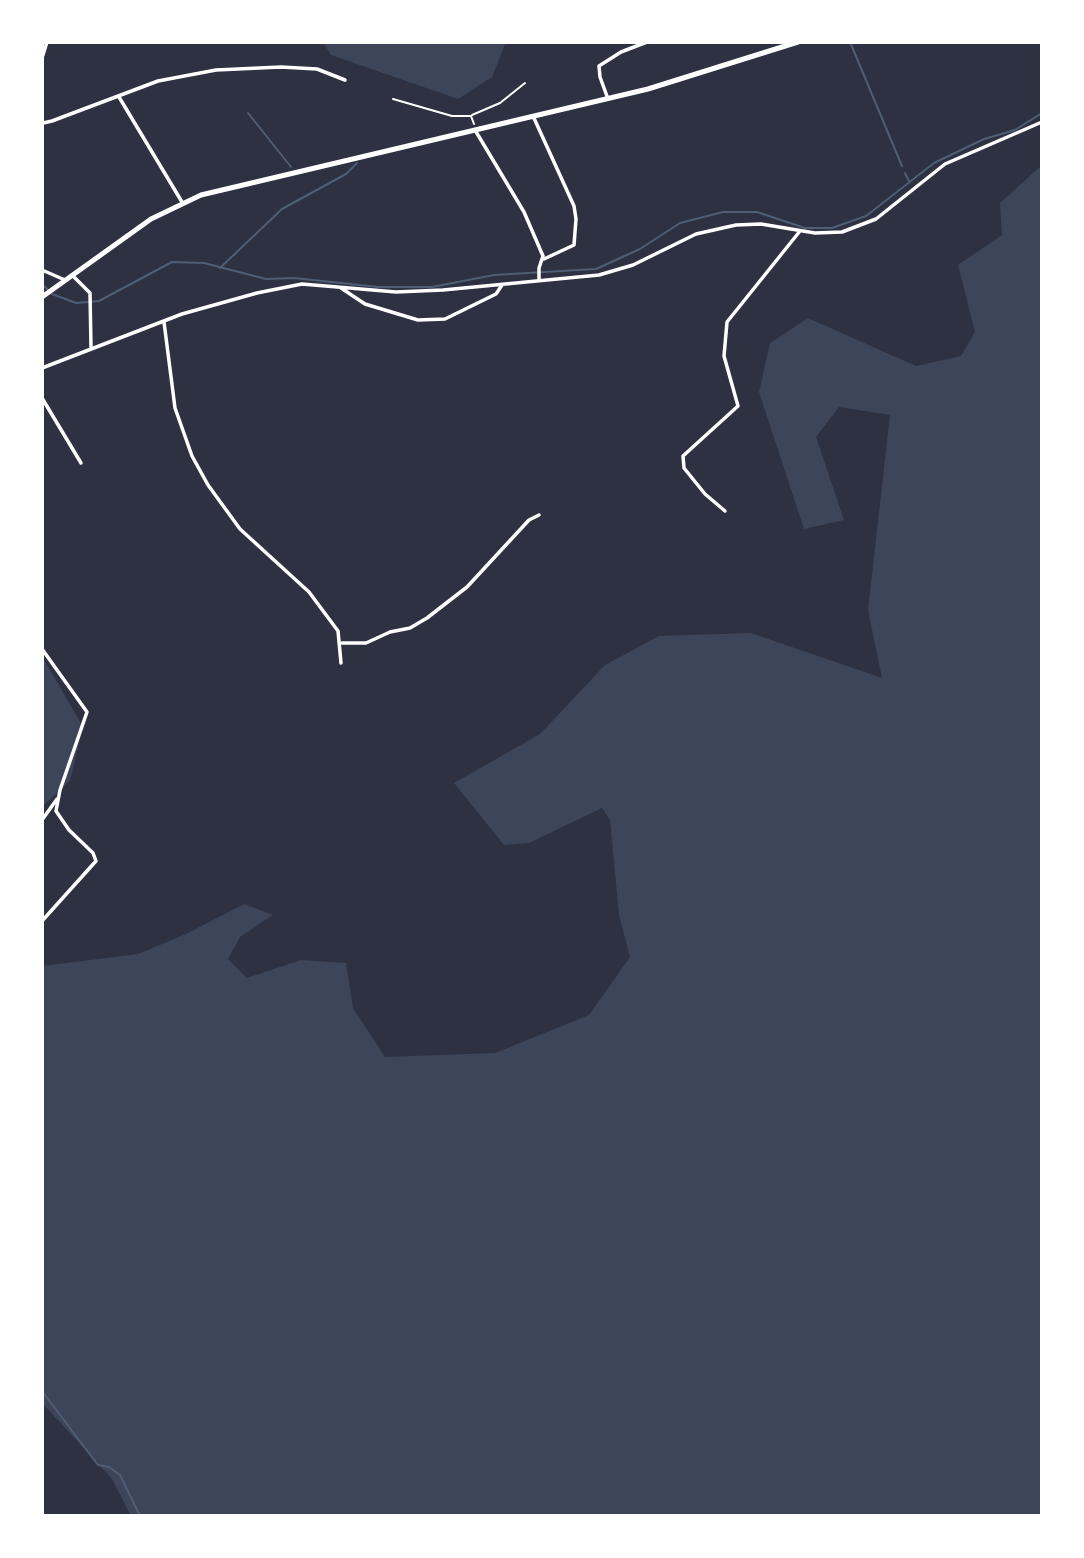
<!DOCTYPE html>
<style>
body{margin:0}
#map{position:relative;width:1084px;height:1558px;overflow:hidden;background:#2d3142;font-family:Jost,sans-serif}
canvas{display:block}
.frame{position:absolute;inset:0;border:44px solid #fff;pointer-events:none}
</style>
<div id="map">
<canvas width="1084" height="1558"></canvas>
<div class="frame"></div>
</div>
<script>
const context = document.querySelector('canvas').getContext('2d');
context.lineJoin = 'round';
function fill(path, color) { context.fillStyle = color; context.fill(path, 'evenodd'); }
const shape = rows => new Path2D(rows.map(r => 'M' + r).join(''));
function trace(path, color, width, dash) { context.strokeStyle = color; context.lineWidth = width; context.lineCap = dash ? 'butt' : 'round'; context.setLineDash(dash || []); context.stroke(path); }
const green = shape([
 [323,42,506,42,492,77,458,99,331,55],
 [1042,165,1042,1516,131,1516,112,1479,42,1403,42,966,138,954,186,934,244,904,273,915,240,937,228,959,247,978,301,960,346,963,353,1008,385,1057,495,1053,589,1015,630,957,619,915,610,820,602,808,529,843,504,845,454,783,540,734,605,665,659,636,751,633,882,678,868,610,890,415,839,407,816,437,844,520,804,529,759,392,770,343,808,318,916,366,961,356,975,332,958,265,1002,235,1000,203],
 [42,656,83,727,70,781,42,807]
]);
const stream = shape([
 [850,42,902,166],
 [248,113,291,167],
 [905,173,909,181],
 [220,268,282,209,346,174,357,163],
 [42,284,48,290],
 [52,294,76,303,99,301,172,262,204,263,266,279,294,278,378,287,432,287,494,275,596,269,640,249,680,223,723,212,757,212,805,228,832,228,866,216,934,163,984,139,1015,130,1042,113],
 [42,1391,98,1465,109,1467,120,1475,140,1516]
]);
const path = shape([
 [393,99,452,116,471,116,474,124],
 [472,115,500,103,525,83]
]);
const minor = shape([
 [42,58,47,42],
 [119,97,182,202],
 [608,99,600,77,599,66,621,52,647,42],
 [533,116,574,206,576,219,574,245,544,259],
 [42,120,43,123,52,121,158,81,216,70,281,67,317,69,345,80],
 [475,130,524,212,543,256,539,268,539,280],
 [42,270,65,280],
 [73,276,90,293,91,347],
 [341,288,365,304,418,320,445,319,496,294,502,285],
 [164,322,175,408,192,456,208,485,240,529,309,592,338,631,341,663],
 [42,368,182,314,257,293,302,284,396,292,443,290,599,275,633,265,696,234,736,225,761,224,815,233,842,232,876,219,945,164,1042,122],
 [42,398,81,463],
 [725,511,705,494,684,468,683,456,738,406,724,356,727,322,800,231],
 [342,643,366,643,390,632,410,628,427,618,467,587,529,520,539,515],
 [42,649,87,712,60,790,56,811,69,830,93,853,96,861,42,921],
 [42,820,57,799]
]);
const primary = shape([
 [42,297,151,219,201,195,648,89,798,42]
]);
fill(green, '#3c4559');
trace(stream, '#4f5d75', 2);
trace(path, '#fff', 2);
trace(minor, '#fff', 3.5);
trace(primary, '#fff', 5);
</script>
